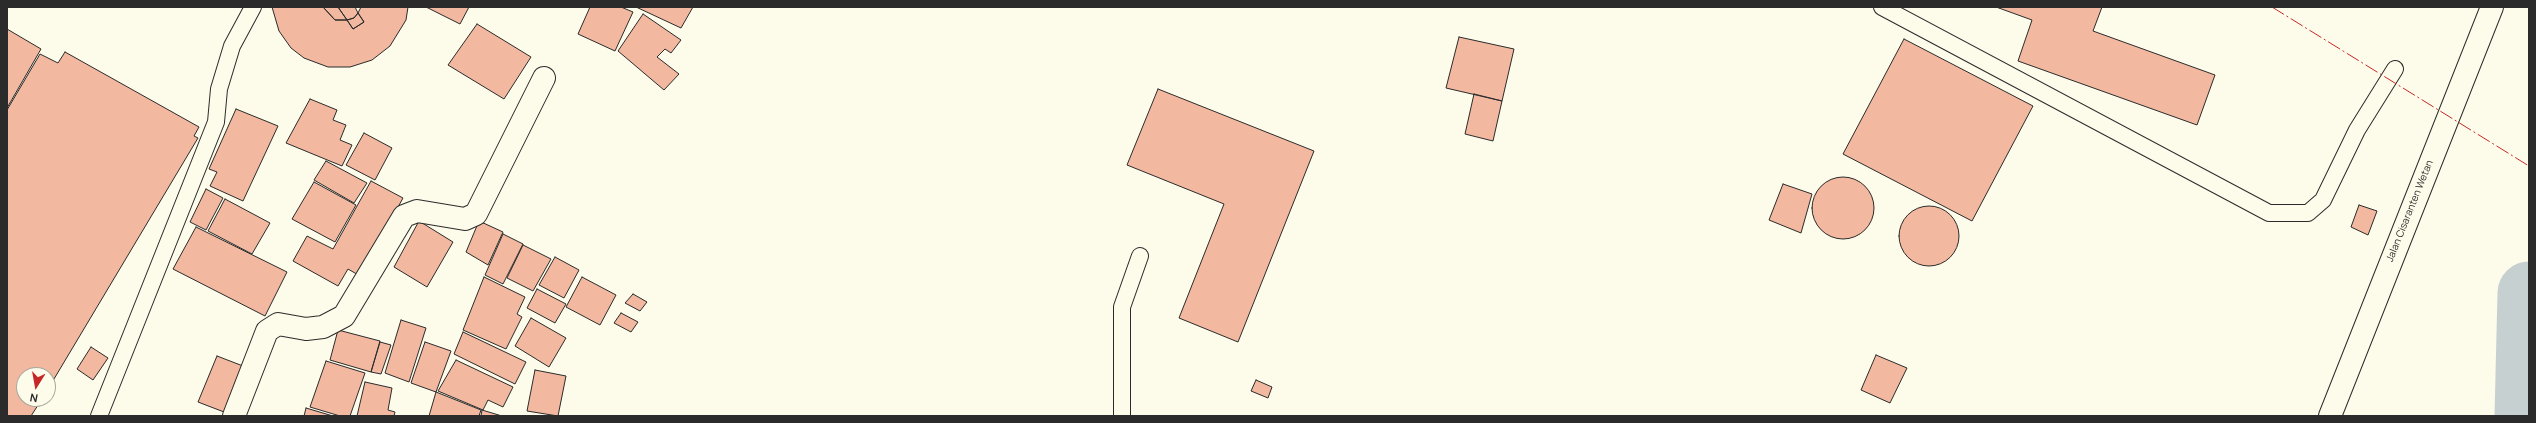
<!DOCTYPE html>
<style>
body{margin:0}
#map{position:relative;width:2536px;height:423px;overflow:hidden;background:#fdfbea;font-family:Manrope,sans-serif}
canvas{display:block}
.frame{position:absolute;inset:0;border:8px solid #2b2b2b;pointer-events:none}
.north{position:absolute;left:16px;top:367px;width:40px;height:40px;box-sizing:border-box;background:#fdfbea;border:1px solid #a9a89e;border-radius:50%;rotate:191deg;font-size:11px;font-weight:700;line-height:16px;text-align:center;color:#2b2b2b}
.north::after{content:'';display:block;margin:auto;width:14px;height:18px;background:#c62828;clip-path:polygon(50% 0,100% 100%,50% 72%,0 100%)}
</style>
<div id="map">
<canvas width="2536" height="423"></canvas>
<div class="frame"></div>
<div class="north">N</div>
</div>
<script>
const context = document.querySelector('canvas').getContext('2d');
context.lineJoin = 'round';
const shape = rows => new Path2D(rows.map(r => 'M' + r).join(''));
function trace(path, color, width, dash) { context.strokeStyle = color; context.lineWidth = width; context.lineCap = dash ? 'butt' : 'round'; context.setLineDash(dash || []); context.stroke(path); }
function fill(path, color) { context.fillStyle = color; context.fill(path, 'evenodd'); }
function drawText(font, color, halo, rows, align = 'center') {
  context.font = font + ' Manrope,sans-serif'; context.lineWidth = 3; context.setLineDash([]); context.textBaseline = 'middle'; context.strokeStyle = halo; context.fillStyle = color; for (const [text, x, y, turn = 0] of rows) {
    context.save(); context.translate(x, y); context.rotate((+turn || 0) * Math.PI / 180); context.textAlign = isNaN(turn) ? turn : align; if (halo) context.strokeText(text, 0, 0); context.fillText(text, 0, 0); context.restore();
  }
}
const river = shape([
 [2526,416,2529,293]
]);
const building = shape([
 [272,7,323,7,335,20,347,20,353,29,364,22,358,13,361,7,408,7,406,20,390,46,372,60,350,67,328,67,304,58,291,48,279,31,272,7],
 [323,7,338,7,347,20,335,20,323,7],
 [338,7,355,7,358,13,354,18,347,20,338,7],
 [426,7,469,7,460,24,426,7],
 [590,7,621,7,633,12,615,51,578,34,590,7],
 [636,7,693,7,681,28,636,7],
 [1996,7,2102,7,2093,31,2215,75,2197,125,2018,61,2032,20,1996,7],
 [358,13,364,22,353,29,347,20,354,18,358,13],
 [643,14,681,40,671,53,665,49,657,57,679,74,664,90,618,51,643,14],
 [477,24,531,57,504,99,448,65,477,24],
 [7,29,41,49,7,108,7,29],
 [1459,37,1514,49,1502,101,1446,88,1459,37],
 [1904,39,2033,106,1972,221,1843,154,1904,39],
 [65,52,199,127,194,136,198,138,48,389,48,375,24,375,24,399,42,399,31,416,7,416,7,110,40,54,58,63,65,52],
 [1158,89,1314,151,1238,342,1179,318,1224,204,1127,165,1158,89],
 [1474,94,1502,101,1493,141,1465,134,1474,94],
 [310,99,337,110,333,120,346,125,340,140,352,145,342,166,286,143,310,99],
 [236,109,278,126,243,201,210,186,217,172,209,169,236,109],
 [364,133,392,148,375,180,346,165,364,133],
 [326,161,367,183,354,203,314,180,326,161],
 '1812 208a31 31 0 1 1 62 0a31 31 0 1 1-62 0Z',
 [371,181,403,198,360,276,348,269,338,286,293,261,307,236,333,249,371,181],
 [314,182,356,205,335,242,292,219,314,182],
 [1783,184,1812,194,1801,233,1769,220,1783,184],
 [206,189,223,198,206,230,190,222,206,189],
 [225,199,270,223,252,254,208,231,225,199],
 [2359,205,2377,211,2368,235,2351,227,2359,205],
 '1899 236a30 30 0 1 1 60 0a30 30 0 1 1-60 0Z',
 [419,221,453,242,427,287,394,267,419,221],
 [479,221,503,232,488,265,466,252,479,221],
 [196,227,287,272,265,316,173,269,196,227],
 [503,234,523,244,503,284,485,275,503,234],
 [523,245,551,259,533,291,507,278,523,245],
 [555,257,579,270,564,298,539,285,555,257],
 [484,277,525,297,517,314,522,317,506,349,463,330,484,277],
 [582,277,616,295,600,325,566,307,582,277],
 [537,289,566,304,555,323,527,308,537,289],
 [633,294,647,302,640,311,625,303,633,294],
 [621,313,638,322,631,332,614,323,621,313],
 [531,318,566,338,549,367,515,346,531,318],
 [401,320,426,328,409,382,385,373,401,320],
 [338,330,380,341,371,372,330,360,338,330],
 [463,332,526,362,515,384,454,354,463,332],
 [380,342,391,345,381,374,371,372,380,342],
 [425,342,451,351,436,392,411,383,425,342],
 [91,347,108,358,93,380,77,369,91,347],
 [1876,355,1907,368,1890,403,1861,390,1876,355],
 [217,356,243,366,224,412,198,402,217,356],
 [456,360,513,387,503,407,488,400,483,410,438,391,456,360],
 [326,361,365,373,350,416,340,416,310,407,326,361],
 [535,370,566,376,558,416,527,411,535,370],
 [1256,380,1272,387,1268,398,1251,391,1256,380],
 [365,382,392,388,388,410,395,412,394,416,357,416,365,382],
 [436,392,481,410,479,416,429,416,436,392],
 [306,408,333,416,304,416,306,408],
 [482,410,502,416,481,416,482,410]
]);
const service = shape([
 [1882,7,2269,213,2308,213,2323,200,2357,130,2395,69],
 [99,416,216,122,219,89,232,46,253,7],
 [1122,416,1122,307,1140,256]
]);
const minor = shape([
 [234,416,267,331,278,324,306,329,323,327,344,316,404,216,417,211,465,219,476,214,544,78]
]);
const tertiary = shape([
 [2330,416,2492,7]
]);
const power = shape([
 [2272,7,2529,166]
]);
const streetNames = [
 ["Jalan Cisaranten Wetan",2410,211,-68]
];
trace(river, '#c7d0d0', 63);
fill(building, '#f2b8a0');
trace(building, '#2b2b2b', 1);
trace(service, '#2b2b2b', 18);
trace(minor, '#2b2b2b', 24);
trace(tertiary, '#2b2b2b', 24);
trace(service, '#fdfbea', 16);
trace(minor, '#fdfbea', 22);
trace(tertiary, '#fdfbea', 22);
trace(power, '#c62828', 1, [14, 3, 2, 3]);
drawText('10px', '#2b2b2b', '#fdfbea', streetNames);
</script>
